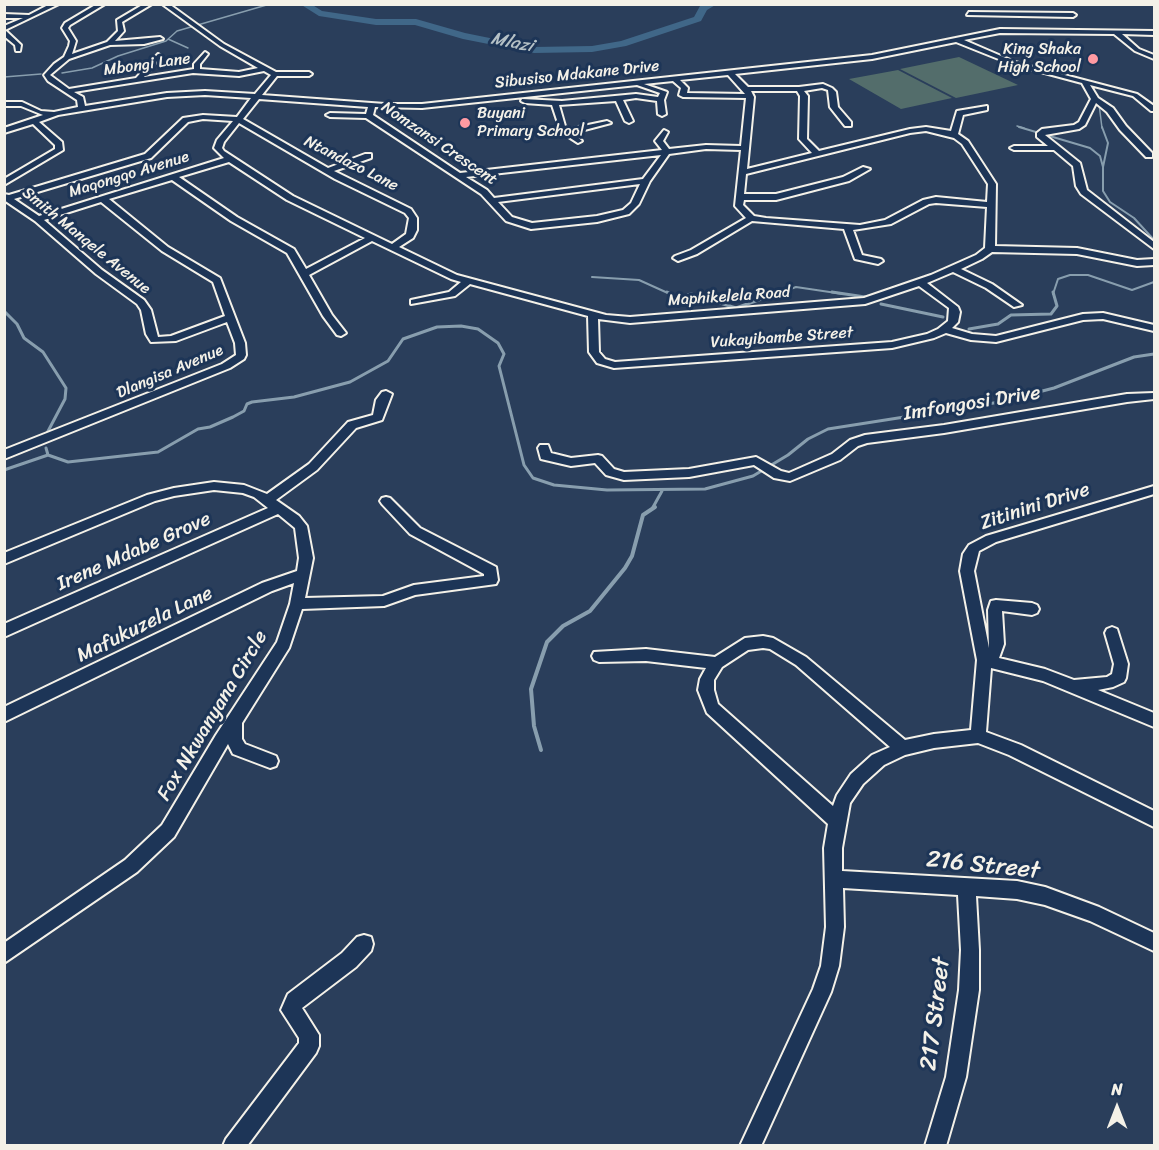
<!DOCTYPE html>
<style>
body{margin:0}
#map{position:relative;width:1159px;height:1150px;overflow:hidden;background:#2a3e5b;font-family:Sriracha,sans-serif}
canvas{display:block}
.frame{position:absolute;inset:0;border:6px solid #f4f1e8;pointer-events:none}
.north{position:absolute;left:1087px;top:1078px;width:60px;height:60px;-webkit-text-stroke:4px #1d3557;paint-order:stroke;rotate:0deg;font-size:16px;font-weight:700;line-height:24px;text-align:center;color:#f4f1e8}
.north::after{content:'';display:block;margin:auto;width:21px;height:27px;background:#f4f1e8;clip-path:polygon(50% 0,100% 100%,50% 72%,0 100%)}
</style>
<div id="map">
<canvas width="1159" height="1150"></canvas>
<div class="frame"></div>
<div class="north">N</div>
</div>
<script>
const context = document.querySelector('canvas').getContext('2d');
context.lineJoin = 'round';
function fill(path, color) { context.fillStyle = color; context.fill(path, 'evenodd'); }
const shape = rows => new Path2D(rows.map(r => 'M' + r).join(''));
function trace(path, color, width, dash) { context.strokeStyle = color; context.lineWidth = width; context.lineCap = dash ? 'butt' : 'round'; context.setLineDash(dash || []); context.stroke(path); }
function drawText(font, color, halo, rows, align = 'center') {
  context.font = font + ' Sriracha,sans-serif'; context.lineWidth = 6; context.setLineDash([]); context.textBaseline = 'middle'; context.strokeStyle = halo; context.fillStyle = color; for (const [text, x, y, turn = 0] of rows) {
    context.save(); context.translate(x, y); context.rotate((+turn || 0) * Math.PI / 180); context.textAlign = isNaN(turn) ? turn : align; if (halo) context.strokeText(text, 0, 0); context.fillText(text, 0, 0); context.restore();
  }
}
const green = shape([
 [959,57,1018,85,956,98,900,69],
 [898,70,952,98,901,109,849,79]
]);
const streamFar3 = shape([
 [168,39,188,48],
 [62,73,92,68,118,56,166,41,177,31,270,4],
 [4,77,41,74],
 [1099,104,1102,128],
 [1017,126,1024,128]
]);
const streamFar2 = shape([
 [1019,127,1090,148,1100,156,1103,167],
 [1102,127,1108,143,1103,167,1103,191,1110,202,1134,218,1154,240],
 [592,277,639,280,670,294],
 [777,294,796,287,843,294],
 [1053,294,1058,279,1070,275,1088,275,1132,290,1154,282]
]);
const streamFar1 = shape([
 [667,292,680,298,691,294,736,308,781,292],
 [832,292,865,297],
 [881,304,943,317],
 [4,311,17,324,24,338,43,352,66,388,65,399,46,435],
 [969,329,998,324,1011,315,1051,314,1057,306,1053,292],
 [46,448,48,455,68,462,158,452,198,429,210,427,233,417,244,411,247,404,252,402,294,397,350,382,388,361,403,339,437,327,461,326,478,329,498,343,504,354,499,366,524,465,533,478,554,485,607,490,705,489,753,476,788,455,808,439,828,429,1000,402,1054,388,1134,357,1154,354],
 [4,470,48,455],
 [652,509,662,491]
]);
const stream = shape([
 [541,750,534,726,531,689,547,642,563,626,590,611,625,568,632,556,643,515,655,507]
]);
const river = shape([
 [300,4,311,4,322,11,376,19,416,19,465,33,534,47,592,46,621,41,694,17,700,6,704,4,717,4,707,10,701,21,626,46,592,52,534,53,463,39,415,25,376,25,319,16,300,4]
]);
const minor = shape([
 [50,4,59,4,5,30,21,45,20,51,16,51,15,45,4,36,4,26,23,18,4,18,4,14,29,15,50,4],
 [97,4,105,4,70,25,68,28,76,41,72,54,107,42,118,31,117,20,144,4,152,4,122,22,124,31,115,41,160,37,163,39,144,44,110,45,69,59,50,75,69,89,136,78,158,54,161,56,144,77,194,69,194,64,205,52,208,54,200,64,200,69,239,72,258,68,220,46,162,4,169,4,224,44,276,72,309,72,312,74,309,76,277,76,262,95,385,104,422,104,872,55,1000,29,1154,31,1154,35,1122,34,1139,49,1154,55,1154,59,1135,51,1114,34,1000,33,964,40,1015,62,1137,94,1154,106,1154,111,1151,111,1133,96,1090,85,1098,98,1113,108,1126,126,1152,153,1152,157,1146,157,1120,130,1107,112,1096,103,1085,125,1079,129,1045,135,1080,163,1087,190,1154,242,1154,249,1081,194,1076,186,1073,166,1054,150,1014,150,1010,148,1014,146,1048,146,1037,137,1037,133,1042,129,1074,125,1079,122,1091,99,1082,83,1011,64,956,42,872,59,735,74,748,87,799,87,823,84,832,88,836,92,838,107,851,122,851,126,845,126,830,107,828,90,822,88,804,91,808,96,807,139,819,151,910,129,926,127,951,131,957,111,987,106,987,110,963,115,958,134,968,141,996,184,995,246,1077,248,1137,260,1154,259,1154,265,1137,266,1077,254,992,252,982,259,961,269,992,284,1022,305,1014,307,986,288,953,272,927,283,958,307,960,312,958,322,952,328,972,334,996,336,1083,314,1103,313,1154,325,1154,331,1103,319,1083,320,996,342,971,340,946,333,934,338,892,348,614,368,597,363,589,352,588,316,470,284,455,296,411,304,411,300,449,292,461,282,451,279,372,241,309,275,332,315,346,333,341,336,337,335,323,316,287,253,231,221,172,180,109,199,168,247,220,278,245,343,246,355,244,359,230,368,4,459,4,450,222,364,236,355,235,343,227,322,176,341,151,342,146,334,141,310,137,304,96,274,35,221,4,200,4,194,9,195,145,154,183,118,203,115,237,117,251,98,205,95,167,97,58,115,39,122,62,142,63,150,4,185,4,179,55,149,55,145,33,124,4,133,4,128,43,115,21,106,4,106,4,102,22,102,41,111,54,112,78,107,77,100,48,81,44,75,54,64,64,57,69,46,70,41,62,28,65,23,97,4],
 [264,71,271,75,255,94,205,91,167,93,85,106,83,97,74,92,193,73,239,76,264,71],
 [728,75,745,94,687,93,688,88,680,80,728,75],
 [673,81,681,88,679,95,683,97,746,98,741,146,706,145,669,149,663,141,668,132,664,130,655,141,662,150,460,173,373,115,375,107,422,108,637,85,660,93,658,97,636,94,562,101,522,99,521,101,525,103,552,105,561,132,578,143,582,141,573,133,611,123,607,121,569,129,565,126,559,105,616,101,625,121,629,123,633,121,623,100,636,98,657,101,658,114,662,116,666,114,664,100,667,92,644,84,673,81],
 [751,91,797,91,800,96,799,139,812,153,747,169,754,97,751,91],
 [259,99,368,107,366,114,330,113,326,115,330,117,366,118,481,194,506,221,531,229,597,222,629,214,639,204,650,181,669,154,706,149,741,150,735,206,746,218,691,250,675,256,673,258,678,261,697,254,752,221,844,229,855,259,878,264,883,261,881,259,862,255,853,230,891,224,929,204,936,203,987,207,985,248,976,255,931,275,864,298,630,317,606,315,457,275,399,247,413,238,417,230,417,218,411,209,334,171,371,158,371,154,365,154,328,168,243,119,259,99],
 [203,119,233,121,217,140,214,148,224,158,39,216,14,199,151,158,188,122,203,119],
 [239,123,335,179,405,213,409,218,406,234,392,244,293,196,224,151,222,148,224,142,239,123],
 [926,131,954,138,962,144,988,184,987,202,936,197,923,200,885,220,860,225,766,218,754,216,743,205,744,200,776,200,849,181,870,169,863,167,843,177,776,194,744,194,746,174,910,133,926,131],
 [661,155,643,179,494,198,487,190,466,177,661,155],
 [229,162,287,200,365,238,306,269,294,249,237,217,179,177,229,162],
 [640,184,631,203,623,210,597,216,532,223,512,217,498,202,640,184],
 [101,202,162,251,213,282,225,316,171,336,158,337,151,310,144,300,102,270,44,220,101,202],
 [919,286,949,308,948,321,938,329,927,334,892,342,615,362,605,359,599,352,598,319,630,323,865,304,919,286],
 [969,12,1073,13,1076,15,1073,17,967,15,969,12],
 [386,391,392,394,382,420,356,428,317,470,276,500,299,516,307,526,313,558,305,598,383,596,414,585,484,576,484,574,410,534,382,504,380,501,382,498,386,497,390,498,420,528,496,567,498,580,496,584,415,595,384,606,302,609,289,648,242,723,242,739,245,744,276,756,278,761,276,766,270,768,233,754,228,744,174,837,137,872,4,963,4,943,125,860,162,825,216,735,277,642,290,604,294,583,272,591,4,722,4,707,262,583,297,571,299,558,295,528,278,514,4,637,4,624,268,508,254,497,243,493,214,490,174,496,155,501,4,564,4,553,147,495,174,488,214,482,244,485,267,494,309,464,348,422,373,415,376,400,382,392,386,391],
 [1154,393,1154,399,1127,402,944,433,867,443,858,446,840,460,790,481,774,478,754,465,689,477,624,480,606,475,595,463,571,466,541,459,538,448,540,445,548,445,551,453,571,458,598,455,602,456,614,469,624,472,689,469,756,457,781,471,789,473,832,454,850,440,865,435,944,425,1127,394,1154,393],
 [1154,486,1154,494,996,542,979,551,974,571,989,648,988,610,991,601,996,600,1032,603,1037,605,1039,609,1037,613,1032,615,1002,611,1004,644,999,658,1045,669,1074,680,1107,677,1112,674,1114,664,1105,633,1107,629,1112,627,1117,629,1128,664,1126,678,1124,682,1113,687,1098,690,1154,713,1154,727,1043,681,991,668,986,732,1021,745,1154,811,1154,827,1009,755,978,743,934,748,905,755,884,765,863,784,850,803,842,848,842,871,1017,881,1045,887,1099,907,1154,933,1154,951,1090,921,1045,905,1017,899,976,896,979,950,979,990,966,1077,946,1146,925,1146,946,1077,959,990,961,950,958,895,843,888,844,927,839,966,831,992,761,1146,740,1146,813,989,821,966,826,927,824,848,828,824,707,713,698,690,700,679,706,668,646,661,599,662,594,660,592,656,594,652,646,649,715,657,745,638,763,636,773,638,806,657,905,740,934,734,971,730,977,660,960,571,963,554,969,545,986,536,1154,486],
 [763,648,770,649,796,665,890,747,872,755,851,774,837,795,833,806,718,704,714,690,714,680,722,667,748,650,763,648],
 [364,935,371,937,373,944,371,951,356,967,302,1008,319,1035,319,1046,316,1053,247,1146,223,1146,226,1139,299,1043,299,1038,281,1010,288,994,342,953,357,937,364,935]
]);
const markers = [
 [1093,59,6,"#ff9aa2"],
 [465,123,6,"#ff9aa2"]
];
const farPoinames = [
 ["King Shaka",1081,50],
 ["High School",1081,68],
 ["Buyani",477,114,"left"],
 ["Primary School",477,132,"left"]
];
const farStreetnames = [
 ["Mbongi Lane",147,65,-8],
 ["Sibusiso Mdakane Drive",577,75,-6],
 ["Nomzansi Crescent",439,144,34],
 ["Ntandazo Lane",351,164,27],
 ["Maqongqo Avenue",129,175,-17],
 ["Smith Manqele Avenue",86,241,39],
 ["Maphikelela Road",729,297,-4],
 ["Vukayibambe Street",782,338,-4],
 ["Dlangisa Avenue",170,372,-23]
];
const farWaternames = [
 ["Mlazi",512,43,11]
];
const streetNames = [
 ["Imfongosi Drive",972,404,-9],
 ["Zitinini Drive",1035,507,-18],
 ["Irene Mdabe Grove",134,552,-24],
 ["Mafukuzela Lane",145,625,-26],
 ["Fox Nkwanyana Circle",213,716,-59]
];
const nearStreetnames = [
 ["216 Street",983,866,6],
 ["217 Street",936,1014,-83]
];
fill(green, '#536d6b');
trace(streamFar3, '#889eae', 1.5);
trace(streamFar2, '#889eae', 2);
trace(streamFar1, '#889eae', 3);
trace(stream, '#889eae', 4);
fill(river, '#406788');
trace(minor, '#f4f1e8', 4);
fill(minor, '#1d3557');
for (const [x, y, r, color] of markers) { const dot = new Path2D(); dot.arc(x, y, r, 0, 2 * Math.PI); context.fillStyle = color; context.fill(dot); trace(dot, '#1d3557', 2); }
drawText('16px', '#f4f1e8', '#1d3557', farPoinames, 'right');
drawText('16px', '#f4f1e8', '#1d3557', farStreetnames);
drawText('italic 18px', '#b5c1c6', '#1d3557', farWaternames);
drawText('20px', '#f4f1e8', '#1d3557', streetNames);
drawText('24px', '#f4f1e8', '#1d3557', nearStreetnames);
</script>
